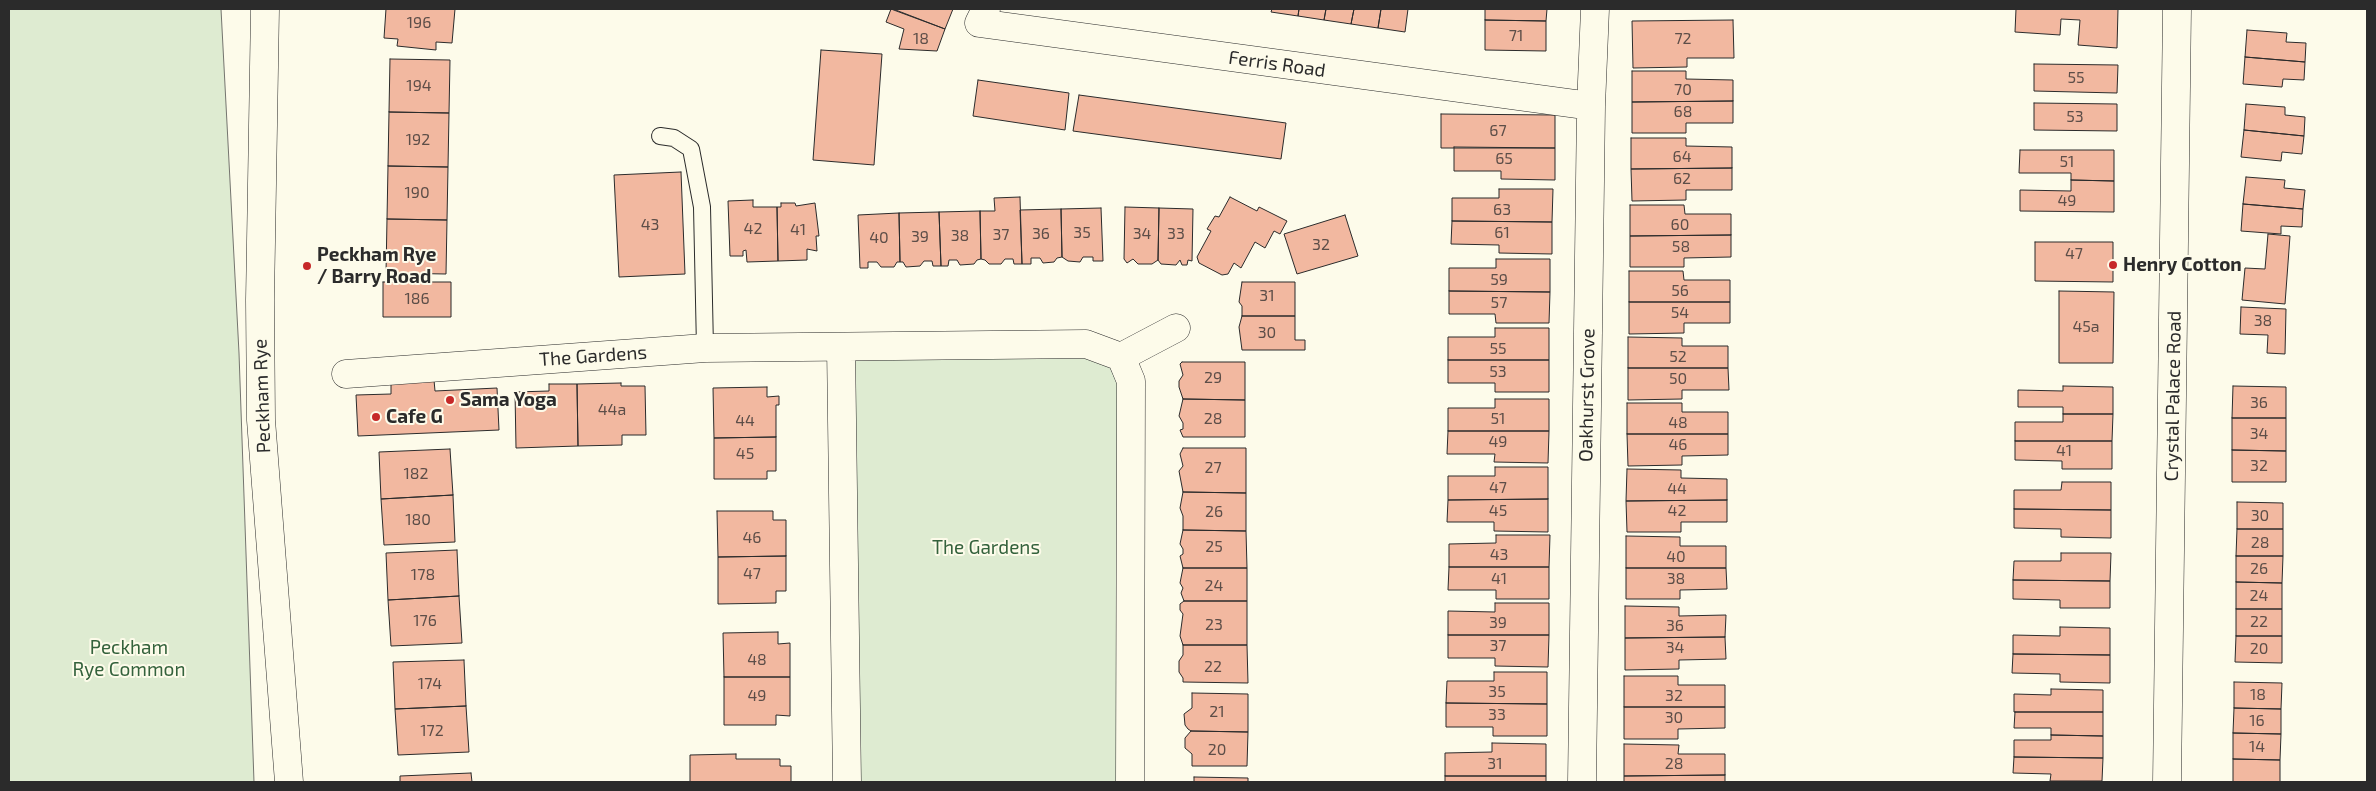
<!DOCTYPE html>
<style>
body{margin:0}
#map{position:relative;width:2376px;height:791px;overflow:hidden;background:#fdfbea;font-family:"Exo 2",sans-serif}
canvas{display:block}
.frame{position:absolute;inset:0;border:10px solid #2b2b2b;pointer-events:none}
</style>
<div id="map">
<canvas width="2376" height="791"></canvas>
<div class="frame"></div>
</div>
<script>
const context = document.querySelector('canvas').getContext('2d');
context.lineJoin = 'round';
function fill(path, color) { context.fillStyle = color; context.fill(path, 'evenodd'); }
const shape = rows => new Path2D(rows.map(r => 'M' + r).join(''));
function trace(path, color, width, dash) { context.strokeStyle = color; context.lineWidth = width; context.lineCap = dash ? 'butt' : 'round'; context.setLineDash(dash || []); context.stroke(path); }
function drawText(font, color, halo, rows, align = 'center') {
  context.font = font + ' "Exo 2",sans-serif'; context.lineWidth = 4; context.setLineDash([]); context.textBaseline = 'middle'; context.strokeStyle = halo; context.fillStyle = color; for (const [text, x, y, turn = 0] of rows) {
    context.save(); context.translate(x, y); context.rotate((+turn || 0) * Math.PI / 180); context.textAlign = isNaN(turn) ? turn : align; if (halo) context.strokeText(text, 0, 0); context.fillText(text, 0, 0); context.restore();
  }
}
const green = shape([
 [9,9,221,9,239,353,254,782,9,782,9,9],
 [1083,356,1109,364,1118,385,1120,782,856,782,851,360,1083,356]
]);
const building = shape([
 [386,9,455,9,452,43,436,42,436,50,397,46,398,39,384,38,386,9],
 [891,9,945,29,937,51,899,49,904,29,886,22,891,9],
 [893,9,953,9,945,29,893,9],
 [1272,9,1299,9,1298,16,1271,12,1272,9],
 [1299,9,1326,9,1324,20,1298,16,1299,9],
 [1326,9,1354,9,1351,24,1324,20,1326,9],
 [1354,9,1381,9,1378,28,1351,24,1354,9],
 [1381,9,1408,9,1405,32,1378,28,1381,9],
 [1485,9,1547,9,1546,21,1485,20,1485,9],
 [2016,9,2118,9,2117,48,2078,45,2080,20,2061,19,2060,35,2015,32,2016,9],
 [1485,20,1546,21,1546,51,1485,50,1485,20],
 [1733,20,1734,58,1687,58,1687,67,1633,68,1632,21,1733,20],
 [2247,30,2287,33,2286,42,2306,43,2305,62,2245,57,2247,30],
 [821,50,882,54,874,165,813,160,821,50],
 [2245,57,2305,62,2304,80,2283,79,2282,87,2243,84,2245,57],
 [390,59,450,60,449,113,389,112,390,59],
 [2034,64,2118,65,2117,93,2034,91,2034,64],
 [1632,71,1686,71,1686,79,1733,80,1733,101,1632,102,1632,71],
 [978,80,1069,93,1065,130,973,116,978,80],
 [1079,95,1286,123,1281,159,1073,131,1079,95],
 [1733,101,1733,123,1686,123,1686,133,1632,133,1632,102,1733,101],
 [2034,103,2117,104,2117,131,2034,130,2034,103],
 [2246,104,2285,107,2285,115,2305,117,2304,136,2244,130,2246,104],
 [389,112,449,113,448,167,388,166,389,112],
 [1441,114,1555,115,1555,148,1441,148,1441,114],
 [2244,130,2304,136,2302,154,2282,152,2281,161,2241,157,2244,130],
 [1631,138,1686,138,1686,146,1732,147,1732,168,1631,169,1631,138],
 [1454,147,1555,148,1555,180,1501,179,1501,171,1454,171,1454,147],
 [2020,150,2114,150,2114,181,2071,180,2071,173,2019,173,2020,150],
 [388,166,448,167,447,220,387,219,388,166],
 [1732,168,1732,190,1686,190,1686,200,1632,201,1631,169,1732,168],
 [681,172,685,274,619,277,614,175,681,172],
 [2246,177,2285,180,2284,188,2305,190,2303,209,2243,204,2246,177],
 [2071,180,2114,181,2114,212,2020,211,2020,190,2071,191,2071,180],
 [1499,189,1553,189,1552,222,1452,221,1452,198,1499,198,1499,189],
 [1020,197,1022,264,1014,264,1013,259,1005,259,1001,264,989,264,985,260,981,259,980,211,995,211,994,198,1020,197],
 [1230,197,1257,211,1259,207,1287,221,1280,234,1274,231,1265,248,1255,242,1241,268,1234,263,1228,274,1222,275,1199,263,1197,257,1211,231,1207,229,1215,216,1219,217,1230,197],
 [753,200,753,207,777,207,778,261,747,262,746,250,743,251,743,256,730,256,728,201,753,200],
 [781,203,795,203,796,206,815,203,819,236,816,236,817,251,807,249,807,260,778,261,777,207,781,207,781,203],
 [2243,204,2303,209,2302,227,2281,226,2281,234,2241,231,2243,204],
 [1630,205,1684,205,1685,214,1731,214,1731,235,1630,236,1630,205],
 [1125,207,1159,208,1158,260,1152,264,1138,264,1133,259,1127,263,1124,259,1125,207],
 [1101,208,1103,261,1093,261,1093,257,1083,257,1080,262,1068,261,1062,257,1061,209,1101,208],
 [1159,208,1193,209,1192,261,1188,260,1187,265,1182,265,1180,260,1176,265,1161,264,1158,260,1159,208],
 [1061,209,1062,257,1057,258,1054,262,1043,263,1040,258,1031,258,1031,264,1022,264,1020,210,1061,209],
 [980,211,981,259,977,260,974,264,960,265,957,260,949,260,948,266,941,266,939,212,980,211],
 [939,212,941,266,933,266,932,261,924,261,920,266,906,267,903,262,900,262,899,213,939,212],
 [899,213,900,262,897,262,894,267,881,267,877,262,868,262,868,268,860,268,858,215,899,213],
 [1345,215,1358,256,1297,274,1284,234,1345,215],
 [387,219,447,220,446,274,386,273,387,219],
 [1452,221,1552,222,1552,254,1499,253,1499,245,1451,244,1452,221],
 [2268,234,2290,236,2285,304,2242,300,2245,268,2265,269,2268,234],
 [1731,235,1731,257,1684,258,1684,267,1630,267,1630,236,1731,235],
 [2035,242,2113,242,2113,282,2035,281,2035,242],
 [1496,259,1550,259,1550,292,1449,291,1449,268,1496,268,1496,259],
 [1629,271,1683,271,1684,280,1730,280,1730,302,1629,302,1629,271],
 [383,282,451,282,451,317,383,317,383,282],
 [1242,282,1295,282,1295,316,1242,316,1242,306,1239,302,1242,282],
 [1449,291,1550,292,1549,323,1496,323,1495,314,1449,314,1449,291],
 [2059,291,2114,292,2113,363,2059,363,2059,291],
 [1629,302,1730,302,1730,323,1684,323,1684,333,1629,334,1629,302],
 [2241,307,2286,309,2285,354,2267,353,2268,335,2240,334,2241,307],
 [1242,316,1295,316,1295,340,1305,340,1305,350,1242,350,1239,327,1242,316],
 [1495,328,1549,328,1549,360,1448,360,1448,337,1495,337,1495,328],
 [1628,337,1682,338,1682,346,1728,346,1728,368,1628,368,1628,337],
 [1448,360,1549,360,1549,392,1495,392,1495,383,1448,383,1448,360],
 [1182,362,1245,362,1245,400,1183,399,1179,387,1179,381,1183,375,1180,364,1182,362],
 [1628,368,1728,368,1729,390,1682,390,1682,399,1628,400,1628,368],
 [434,380,435,391,497,388,499,430,358,436,356,395,391,394,391,382,434,380],
 [621,383,621,386,645,386,646,435,622,435,622,445,578,446,577,384,621,383],
 [549,384,577,384,578,446,516,448,515,392,549,391,549,384],
 [2063,386,2113,387,2113,414,2063,414,2063,407,2018,407,2018,390,2063,391,2063,386],
 [2233,386,2286,387,2286,418,2232,418,2233,386],
 [767,387,767,397,779,396,779,405,776,405,776,437,714,438,713,388,767,387],
 [1183,399,1245,400,1245,437,1183,437,1180,430,1183,429,1183,423,1179,416,1183,399],
 [1495,399,1549,399,1549,431,1448,431,1448,408,1495,408,1495,399],
 [1627,403,1682,403,1682,412,1728,412,1728,434,1627,434,1627,403],
 [2063,414,2113,414,2112,441,2015,441,2015,422,2063,422,2063,414],
 [2232,418,2286,418,2286,451,2232,450,2232,418],
 [1448,431,1549,431,1548,463,1494,462,1495,454,1447,454,1448,431],
 [1627,434,1728,434,1728,455,1682,456,1682,465,1628,466,1627,434],
 [776,437,776,471,767,471,767,479,714,479,714,438,776,437],
 [2015,441,2112,441,2112,469,2062,469,2062,461,2015,460,2015,441],
 [1183,448,1246,448,1246,493,1183,492,1179,471,1183,466,1180,454,1183,448],
 [450,449,453,495,381,499,379,452,450,449],
 [2232,450,2286,451,2286,482,2232,482,2232,450],
 [1495,467,1548,467,1548,499,1448,500,1448,476,1495,476,1495,467],
 [1627,469,1681,470,1681,478,1727,479,1727,500,1626,501,1627,469],
 [2062,482,2111,482,2111,510,2014,509,2014,490,2061,490,2062,482],
 [1183,492,1246,493,1246,531,1183,530,1183,516,1180,508,1183,492],
 [453,495,455,542,384,545,381,499,453,495],
 [1548,499,1548,532,1494,531,1494,522,1447,522,1448,500,1548,499],
 [1727,500,1727,522,1681,522,1681,532,1627,532,1626,501,1727,500],
 [2237,502,2283,503,2283,529,2237,529,2237,502],
 [2014,509,2111,510,2111,538,2061,537,2061,529,2014,528,2014,509],
 [717,511,773,511,773,520,786,520,786,556,718,557,717,511],
 [2237,529,2283,529,2283,556,2236,556,2237,529],
 [1183,530,1246,531,1247,568,1183,568,1180,556,1183,554,1183,549,1180,544,1183,530],
 [1496,535,1550,535,1549,567,1449,567,1449,544,1496,543,1496,535],
 [1626,536,1680,537,1680,546,1726,546,1726,568,1626,568,1626,536],
 [457,550,459,596,388,600,386,553,457,550],
 [2061,553,2111,553,2110,581,2013,580,2014,561,2061,561,2061,553],
 [786,556,786,591,776,591,776,603,718,604,718,557,786,556],
 [2236,556,2283,556,2282,583,2236,582,2236,556],
 [1449,567,1549,567,1549,599,1496,599,1496,590,1448,590,1449,567],
 [1183,568,1247,568,1247,601,1184,601,1181,593,1183,588,1180,583,1183,568],
 [1626,568,1726,568,1727,589,1680,590,1680,599,1626,599,1626,568],
 [2013,580,2110,581,2110,608,2060,608,2060,600,2013,599,2013,580],
 [2236,582,2282,583,2282,609,2236,609,2236,582],
 [459,596,462,643,391,646,388,600,459,596],
 [1184,601,1247,601,1247,645,1183,645,1180,636,1183,614,1180,610,1180,604,1184,601],
 [1495,603,1549,603,1549,635,1448,635,1448,611,1495,612,1495,603],
 [1625,606,1679,607,1679,616,1726,615,1725,637,1625,638,1625,606],
 [2236,609,2282,609,2282,636,2236,636,2236,609],
 [2060,627,2110,628,2110,655,2013,654,2013,635,2060,636,2060,627],
 [778,632,778,644,790,643,790,677,724,677,723,633,778,632],
 [1448,635,1549,635,1548,667,1495,666,1495,658,1448,658,1448,635],
 [2236,636,2282,636,2282,663,2235,662,2236,636],
 [1725,637,1726,659,1679,660,1679,669,1625,670,1625,638,1725,637],
 [1183,645,1247,645,1248,683,1183,682,1183,678,1179,672,1179,661,1183,655,1183,645],
 [2013,654,2110,655,2110,683,2060,682,2060,674,2012,673,2013,654],
 [464,660,466,706,395,709,393,662,464,660],
 [1494,672,1547,672,1547,704,1446,703,1447,681,1494,681,1494,672],
 [1624,676,1678,676,1678,685,1725,685,1725,707,1624,707,1624,676],
 [724,677,790,677,790,716,776,715,776,725,724,725,724,677],
 [2234,682,2282,683,2281,709,2234,708,2234,682],
 [2051,689,2103,690,2103,712,2014,712,2014,694,2051,695,2051,689],
 [1192,693,1248,694,1248,732,1191,731,1188,729,1185,725,1184,714,1192,708,1192,693],
 [1446,703,1547,704,1547,736,1493,736,1493,727,1446,727,1446,703],
 [466,706,469,752,398,755,395,709,466,706],
 [1624,707,1725,707,1725,728,1678,729,1678,739,1624,739,1624,707],
 [2234,708,2281,709,2281,734,2233,733,2234,708],
 [2015,712,2103,712,2103,736,2051,735,2051,728,2014,728,2015,712],
 [1191,731,1248,732,1247,766,1192,766,1192,754,1185,748,1185,738,1191,731],
 [2233,733,2281,734,2280,760,2233,759,2233,733],
 [2051,735,2103,736,2103,758,2014,757,2014,740,2051,740,2051,735],
 [1492,743,1546,744,1546,776,1445,776,1445,753,1492,752,1492,743],
 [1624,744,1679,745,1678,754,1725,754,1725,775,1624,776,1624,744],
 [736,754,736,759,780,759,780,766,791,766,791,782,690,782,690,755,736,754],
 [2014,757,2103,758,2102,781,2050,781,2051,774,2013,773,2014,757],
 [2233,759,2280,760,2280,782,2233,782,2233,759],
 [471,773,472,782,400,782,400,776,471,773],
 [1725,775,1725,782,1624,782,1624,776,1725,775],
 [1445,776,1546,776,1546,782,1445,782,1445,776],
 [1194,777,1248,778,1248,782,1194,782,1194,777]
]);
const service = shape([
 [660,136,674,138,691,149,702,207,705,348]
]);
const minor = shape([
 [986,9,979,23,1591,106],
 [841,347,847,782],
 [1121,357,1131,381,1130,782],
 [346,374,705,348,1086,344,1121,357,1176,328],
 [1582,782,1591,106,1595,9],
 [2167,782,2177,9]
]);
const secondary = shape([
 [265,9,260,300,261,420,289,782]
]);
const markers = [
 [2113,265,5,"#c62828"],
 [307,266,5,"#c62828"],
 [450,400,5,"#c62828"],
 [376,417,5,"#c62828"]
];
const numberNames = [
 ["196",419,23],
 ["71",1516,36],
 ["18",921,39],
 ["72",1683,39],
 ["55",2076,78],
 ["194",419,86],
 ["70",1683,90],
 ["68",1683,112],
 ["53",2075,117],
 ["67",1498,131],
 ["192",418,140],
 ["64",1682,157],
 ["65",1504,159],
 ["51",2067,162],
 ["62",1682,179],
 ["190",417,193],
 ["49",2067,201],
 ["63",1502,210],
 ["43",650,225],
 ["60",1680,225],
 ["42",753,229],
 ["41",798,230],
 ["35",1082,233],
 ["61",1502,233],
 ["36",1041,234],
 ["34",1142,234],
 ["33",1176,234],
 ["37",1001,235],
 ["38",960,236],
 ["39",920,237],
 ["40",879,238],
 ["32",1321,245],
 ["58",1681,247],
 ["47",2074,254],
 ["59",1499,280],
 ["56",1680,291],
 ["31",1267,296],
 ["186",417,299],
 ["57",1499,303],
 ["54",1680,313],
 ["38",2263,321],
 ["45a",2086,327],
 ["30",1267,333],
 ["55",1498,349],
 ["52",1678,357],
 ["53",1498,372],
 ["29",1213,378],
 ["50",1678,379],
 ["36",2259,403],
 ["44a",612,410],
 ["28",1213,419],
 ["51",1498,419],
 ["44",745,421],
 ["48",1678,423],
 ["34",2259,434],
 ["49",1498,442],
 ["46",1678,445],
 ["41",2064,451],
 ["45",745,454],
 ["32",2259,466],
 ["27",1213,468],
 ["182",416,474],
 ["47",1498,488],
 ["44",1677,489],
 ["45",1498,511],
 ["42",1677,511],
 ["26",1214,512],
 ["30",2260,516],
 ["180",418,520],
 ["46",752,538],
 ["28",2260,543],
 ["25",1214,547],
 ["43",1499,555],
 ["40",1676,557],
 ["26",2259,569],
 ["47",752,574],
 ["178",423,575],
 ["41",1499,579],
 ["38",1676,579],
 ["24",1214,586],
 ["24",2259,596],
 ["176",425,621],
 ["22",2259,622],
 ["39",1498,623],
 ["23",1214,625],
 ["36",1675,626],
 ["37",1498,646],
 ["34",1675,648],
 ["20",2259,649],
 ["48",757,660],
 ["22",1213,667],
 ["174",430,684],
 ["35",1497,692],
 ["18",2258,695],
 ["49",757,696],
 ["32",1674,696],
 ["21",1217,712],
 ["33",1497,715],
 ["30",1674,718],
 ["16",2257,721],
 ["172",432,731],
 ["14",2257,747],
 ["20",1217,750],
 ["31",1495,764],
 ["28",1674,764]
];
const streetNames = [
 ["Ferris Road",1277,64,8],
 ["The Gardens",593,356,-4],
 ["Oakhurst Grove",1587,395,-89],
 ["Peckham Rye",262,396,-92],
 ["Crystal Palace Road",2173,396,-89]
];
const poiNames = [
 ["Peckham Rye",317,255],
 ["/ Barry Road",317,277],
 ["Henry Cotton",2123,265],
 ["Sama Yoga",460,400],
 ["Cafe G",386,417]
];
const parkNames = [
 ["The Gardens",986,548],
 ["Peckham",129,648],
 ["Rye Common",129,670]
];
fill(green, '#deebd1');
trace(green, '#74746e', 1);
fill(building, '#f2b8a0');
trace(building, '#2b2b2b', 1);
trace(service, '#2b2b2b', 18);
trace(minor, '#2b2b2b', 29);
trace(secondary, '#2b2b2b', 29);
trace(service, '#fdfbea', 16);
trace(minor, '#fdfbea', 28);
trace(secondary, '#fdfbea', 28);
for (const [x, y, r, color] of markers) { const dot = new Path2D(); dot.arc(x, y, r, 0, 2 * Math.PI); context.fillStyle = color; context.fill(dot); trace(dot, '#fdfbea', 2); }
drawText('16px', '#5d4e48', null, numberNames);
drawText('19px', '#2b2b2b', '#fdfbea', streetNames);
drawText('bold 19px', '#2b2b2b', '#fdfbea', poiNames, 'left');
drawText('19px', '#34623c', '#fdfbea', parkNames);
</script>
